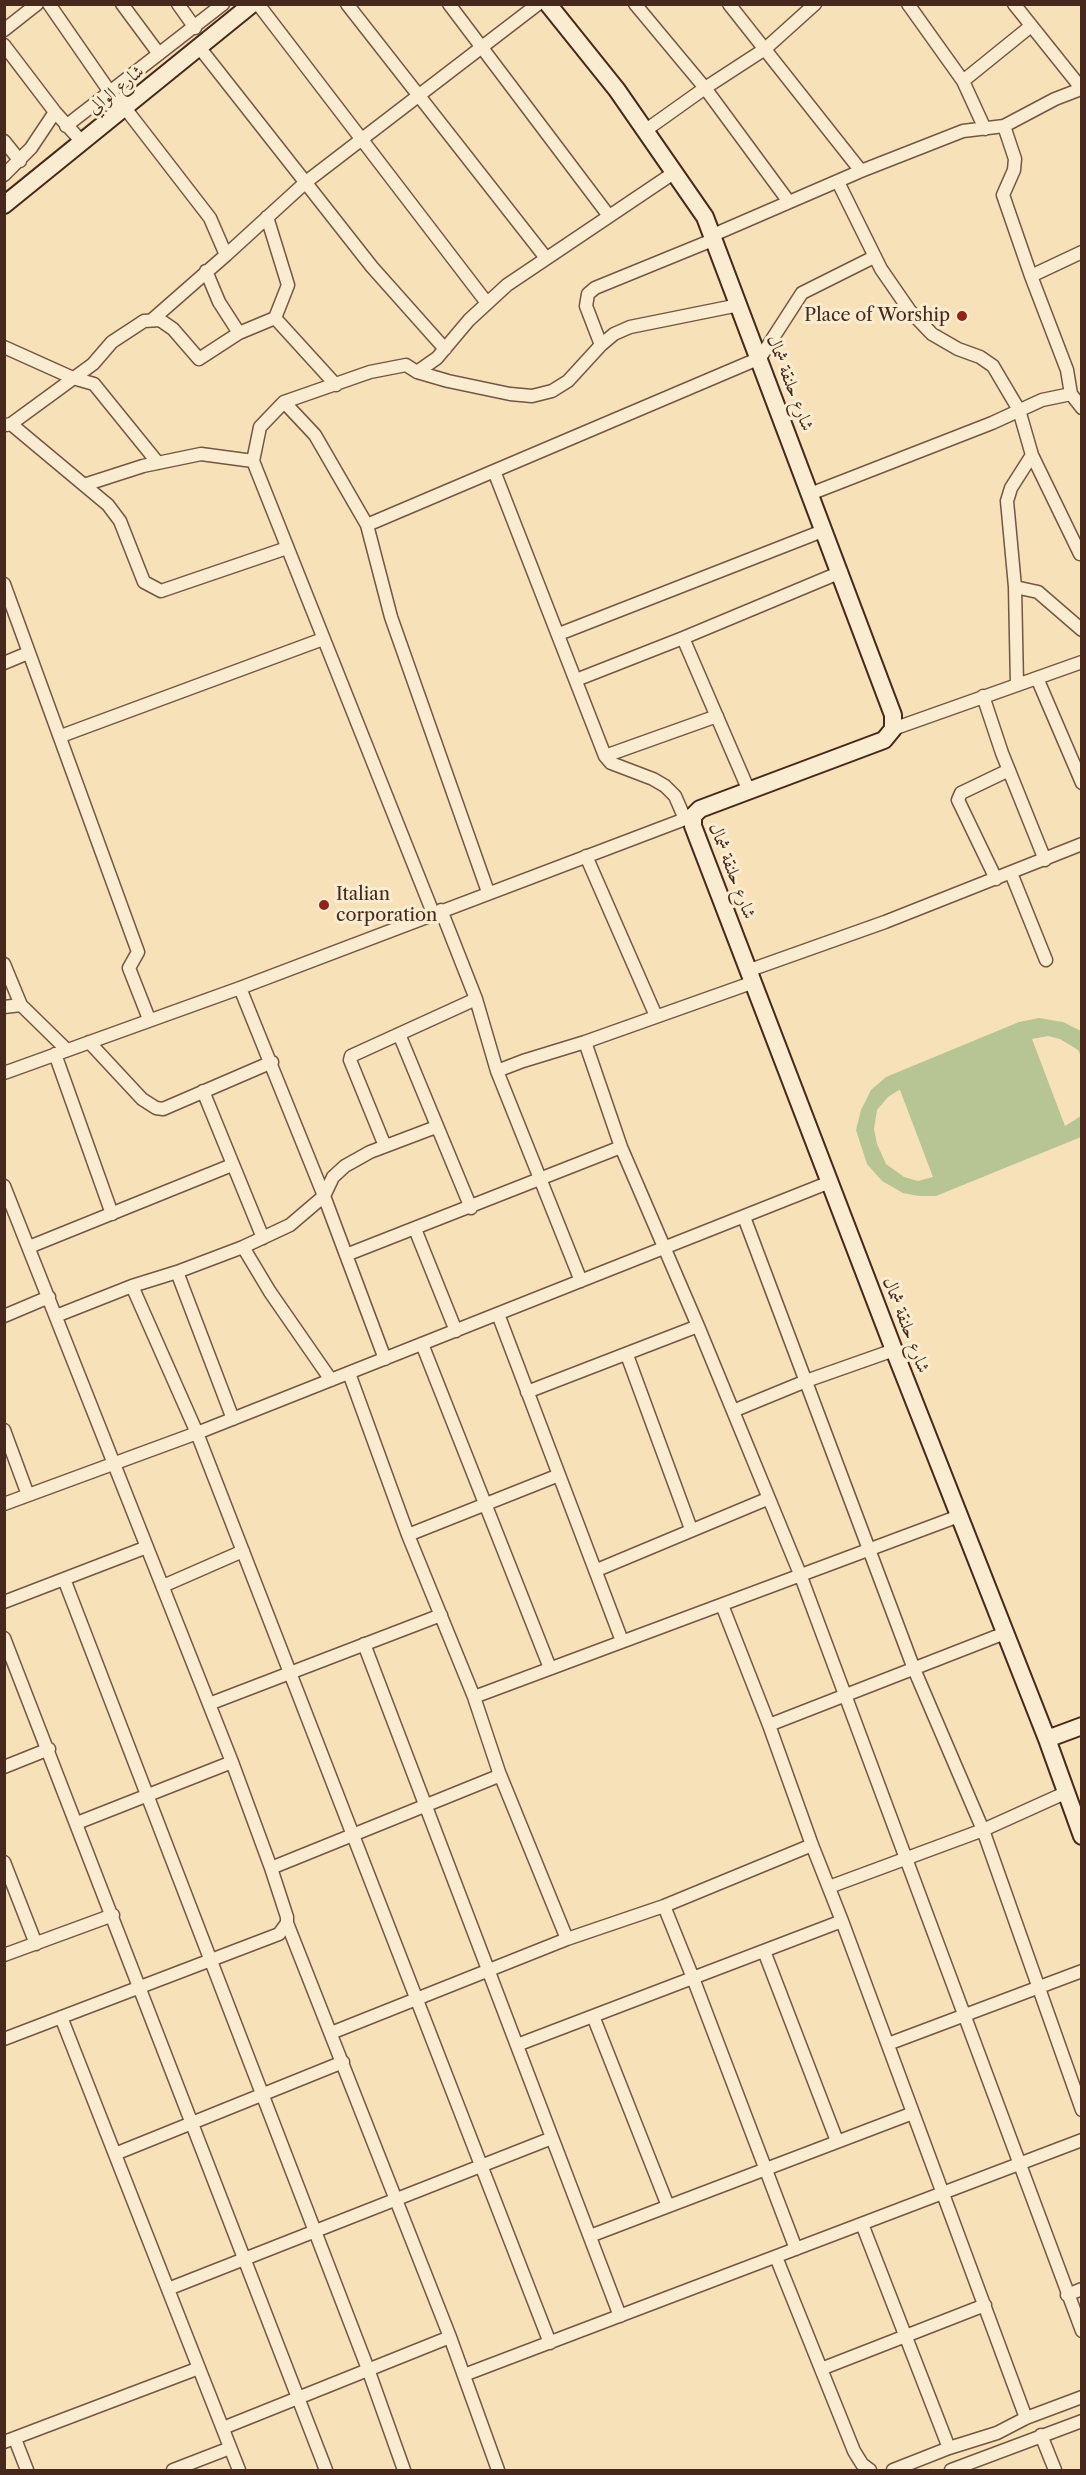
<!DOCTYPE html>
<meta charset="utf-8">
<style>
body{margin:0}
#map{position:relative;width:1086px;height:2475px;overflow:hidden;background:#f7e1b8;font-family:"Libre Caslon Text",serif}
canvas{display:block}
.frame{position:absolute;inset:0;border:6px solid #47281c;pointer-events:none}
</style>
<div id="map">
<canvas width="1086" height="2475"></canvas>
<div class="frame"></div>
</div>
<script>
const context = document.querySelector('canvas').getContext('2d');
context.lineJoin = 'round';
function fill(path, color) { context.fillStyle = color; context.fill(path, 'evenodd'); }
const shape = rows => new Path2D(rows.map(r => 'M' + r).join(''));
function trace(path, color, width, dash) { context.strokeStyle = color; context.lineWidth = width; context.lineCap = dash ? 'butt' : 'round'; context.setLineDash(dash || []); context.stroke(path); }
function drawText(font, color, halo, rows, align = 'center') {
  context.font = font + ' "Libre Caslon Text",Amiri,serif'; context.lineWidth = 6; context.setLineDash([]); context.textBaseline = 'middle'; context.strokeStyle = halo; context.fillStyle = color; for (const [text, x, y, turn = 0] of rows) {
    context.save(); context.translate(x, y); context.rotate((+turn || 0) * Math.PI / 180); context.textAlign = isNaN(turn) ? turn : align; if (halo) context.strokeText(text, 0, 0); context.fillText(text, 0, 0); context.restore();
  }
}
const green = shape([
 [1039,1018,1063,1022,1081,1031,1081,1056,1078,1050,1060,1039,1048,1036,1032,1039,1065,1126,1081,1116,1081,1137,936,1196,919,1196,903,1193,882,1181,867,1164,856,1130,861,1110,871,1090,886,1077,1019,1022],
 [899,1090,900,1090,933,1177,918,1181,904,1177,886,1164,877,1144,874,1129,877,1110,888,1097]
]);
const street = shape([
 [49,4,112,95,125,108,210,218,226,255,153,319],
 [122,4,159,54],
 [178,4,195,28],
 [258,4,487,303],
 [347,4,546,258],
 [449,4,609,216],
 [635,4,705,88,789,202],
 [729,4,861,171],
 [908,4,963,81,985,129],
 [1014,4,1082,89],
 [4,30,37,4],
 [4,45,55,112,82,142],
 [199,47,372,267,445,349],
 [963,81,1031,26],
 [66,126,223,4],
 [1004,126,1015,159,1014,170,1003,195,1031,276,1067,370,1071,394,1082,408],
 [646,130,705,88,765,49,815,4],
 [4,141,20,161],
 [4,175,31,148,55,112],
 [838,182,881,269,910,311,932,334,958,349,980,357,993,366,1019,410,1032,455,1080,554],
 [713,235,861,171,963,131,1004,126,1055,99,1081,89],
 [226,255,306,182,538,4],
 [206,271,219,302,239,333],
 [1031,276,1082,252],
 [275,318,336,385],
 [601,345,586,306,588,294,595,288,715,239],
 [4,347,73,378,94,384,158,463],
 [417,372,437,358,469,320,507,285,675,172],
 [284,402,315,435,367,525,391,617,488,892],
 [11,424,93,364,112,342,144,321,160,320,173,329,199,359,239,333,275,318,288,285,267,217],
 [6,425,11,424,108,505,120,521,144,582,161,591,287,548],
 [494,471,605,756,611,763,653,779,665,786,675,796,685,819],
 [84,485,143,466,201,454,253,461],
 [810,494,992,423,1042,400,1071,394],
 [367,525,760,358,802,293,874,257],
 [4,584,138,952,129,968,149,1019],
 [1015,587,1038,592,1082,630],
 [559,634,825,530],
 [683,638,749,791],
 [4,663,28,653],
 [1037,678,1082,783],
 [576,680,683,638,841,572],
 [1017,685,1015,587,1007,501,1011,488,1032,455],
 [983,696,1002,753,1045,860],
 [893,729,1082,662],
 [61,736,323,639],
 [605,756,717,716],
 [586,856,656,1016],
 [1011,873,1046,960],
 [996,879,958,800,961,793,1009,770],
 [441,910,476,999,497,1071,581,1281],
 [433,913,253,461,260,427,284,402,370,372,406,365,417,372,448,381,510,394,532,396,552,391,568,381,601,345,614,334,630,327,739,305],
 [4,964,21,1005,67,1050],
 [750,970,885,922,1082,844],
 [240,988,324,1196,385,1359],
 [4,1007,21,1005],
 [399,1034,471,1208],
 [89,1042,142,1099,156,1108,163,1109,272,1062],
 [585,1042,621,1147,698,1326,800,1574,1082,2331],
 [55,1054,112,1214],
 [497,1071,523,1061,585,1042,754,982],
 [4,1073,240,988,693,816],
 [203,1091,263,1238],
 [385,1146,350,1060,351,1056,476,999],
 [4,1186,232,1762,271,1868],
 [744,1217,914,1669,983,1830,1082,2110],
 [415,1229,456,1331],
 [29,1247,232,1165],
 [243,1247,270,1292,331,1380],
 [346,1255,621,1147],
 [177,1272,233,1419],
 [132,1286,197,1433,550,2343],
 [498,1314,622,1641],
 [4,1316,49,1297],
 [56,1316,132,1286,177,1272,243,1247,290,1225,324,1196,333,1177,345,1166,370,1152,436,1127],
 [422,1344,550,1668],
 [627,1355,691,1529],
 [349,1373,408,1535,474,1697],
 [527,1392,698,1326],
 [733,1411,806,1381,894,1350],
 [4,1430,28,1495],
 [4,1504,197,1433,830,1182],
 [408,1535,559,1475],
 [597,1570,767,1499],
 [64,1579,368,2369,404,2470],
 [163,1586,243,1551],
 [4,1602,147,1547],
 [722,1605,769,1725,812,1845,842,1921,1026,2418],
 [4,1638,326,2470],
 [364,1644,620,2316],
 [209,1704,441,1615],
 [769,1725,1005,1633],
 [4,1767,49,1749],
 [499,1772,567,1939],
 [77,1823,232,1762],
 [4,1862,36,1944],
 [829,1887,983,1830,1065,1793],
 [664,1906,693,1978,796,2249],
 [287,1923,450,2337,498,2470],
 [764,1951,837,2141],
 [4,1955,113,1915],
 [593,2016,668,2206],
 [61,2017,239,2470],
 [331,2033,567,1939,664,1906,812,1845],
 [4,2039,279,1934,287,1923,287,1917,271,1868,496,1777,499,1772,474,1697,959,1516],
 [888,2044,1082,1971],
 [517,2045,842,1921],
 [115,2154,343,2062],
 [862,2224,949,2448],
 [590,2236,913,2113],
 [776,2257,854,2451,862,2464,870,2470],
 [168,2289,552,2138],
 [1067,2295,1082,2289],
 [821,2369,985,2305],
 [464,2375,1082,2140],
 [223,2428,450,2337],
 [1041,2435,1055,2470],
 [15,2439,27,2470],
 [4,2442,199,2368],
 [173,2470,230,2448],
 [893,2470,949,2448,997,2433,1026,2418,1082,2397],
 [951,2470,1082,2421]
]);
const secondary = shape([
 [548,4,617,90,705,217,893,715,893,729,884,740,700,809,693,816,693,826,894,1350,1047,1739,1082,1836],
 [4,205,252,4],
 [1047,1739,1082,1726]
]);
const markers = [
 [962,316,6,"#8f2418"],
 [324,905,6,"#8f2418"]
];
const streetNames = [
 ["شارع الوالي",116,90,-39],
 ["شارع حلنقة شمال",790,383,69],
 ["شارع حلنقة شمال",732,871,69],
 ["شارع حلنقة شمال",906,1325,69]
];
const poiNames = [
 ["Place of Worship",950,316],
 ["Italian",336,895,"left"],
 ["corporation",336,916,"left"]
];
fill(green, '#b7c493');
trace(street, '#735643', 15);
trace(secondary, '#47281c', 20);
trace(street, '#faecd1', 12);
trace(secondary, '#faecd1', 16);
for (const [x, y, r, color] of markers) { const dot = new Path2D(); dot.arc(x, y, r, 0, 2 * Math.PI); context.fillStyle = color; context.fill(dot); trace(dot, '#faecd1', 2); }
drawText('18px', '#47281c', '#faecd1', streetNames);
drawText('18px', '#47281c', '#faecd1', poiNames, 'right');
</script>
